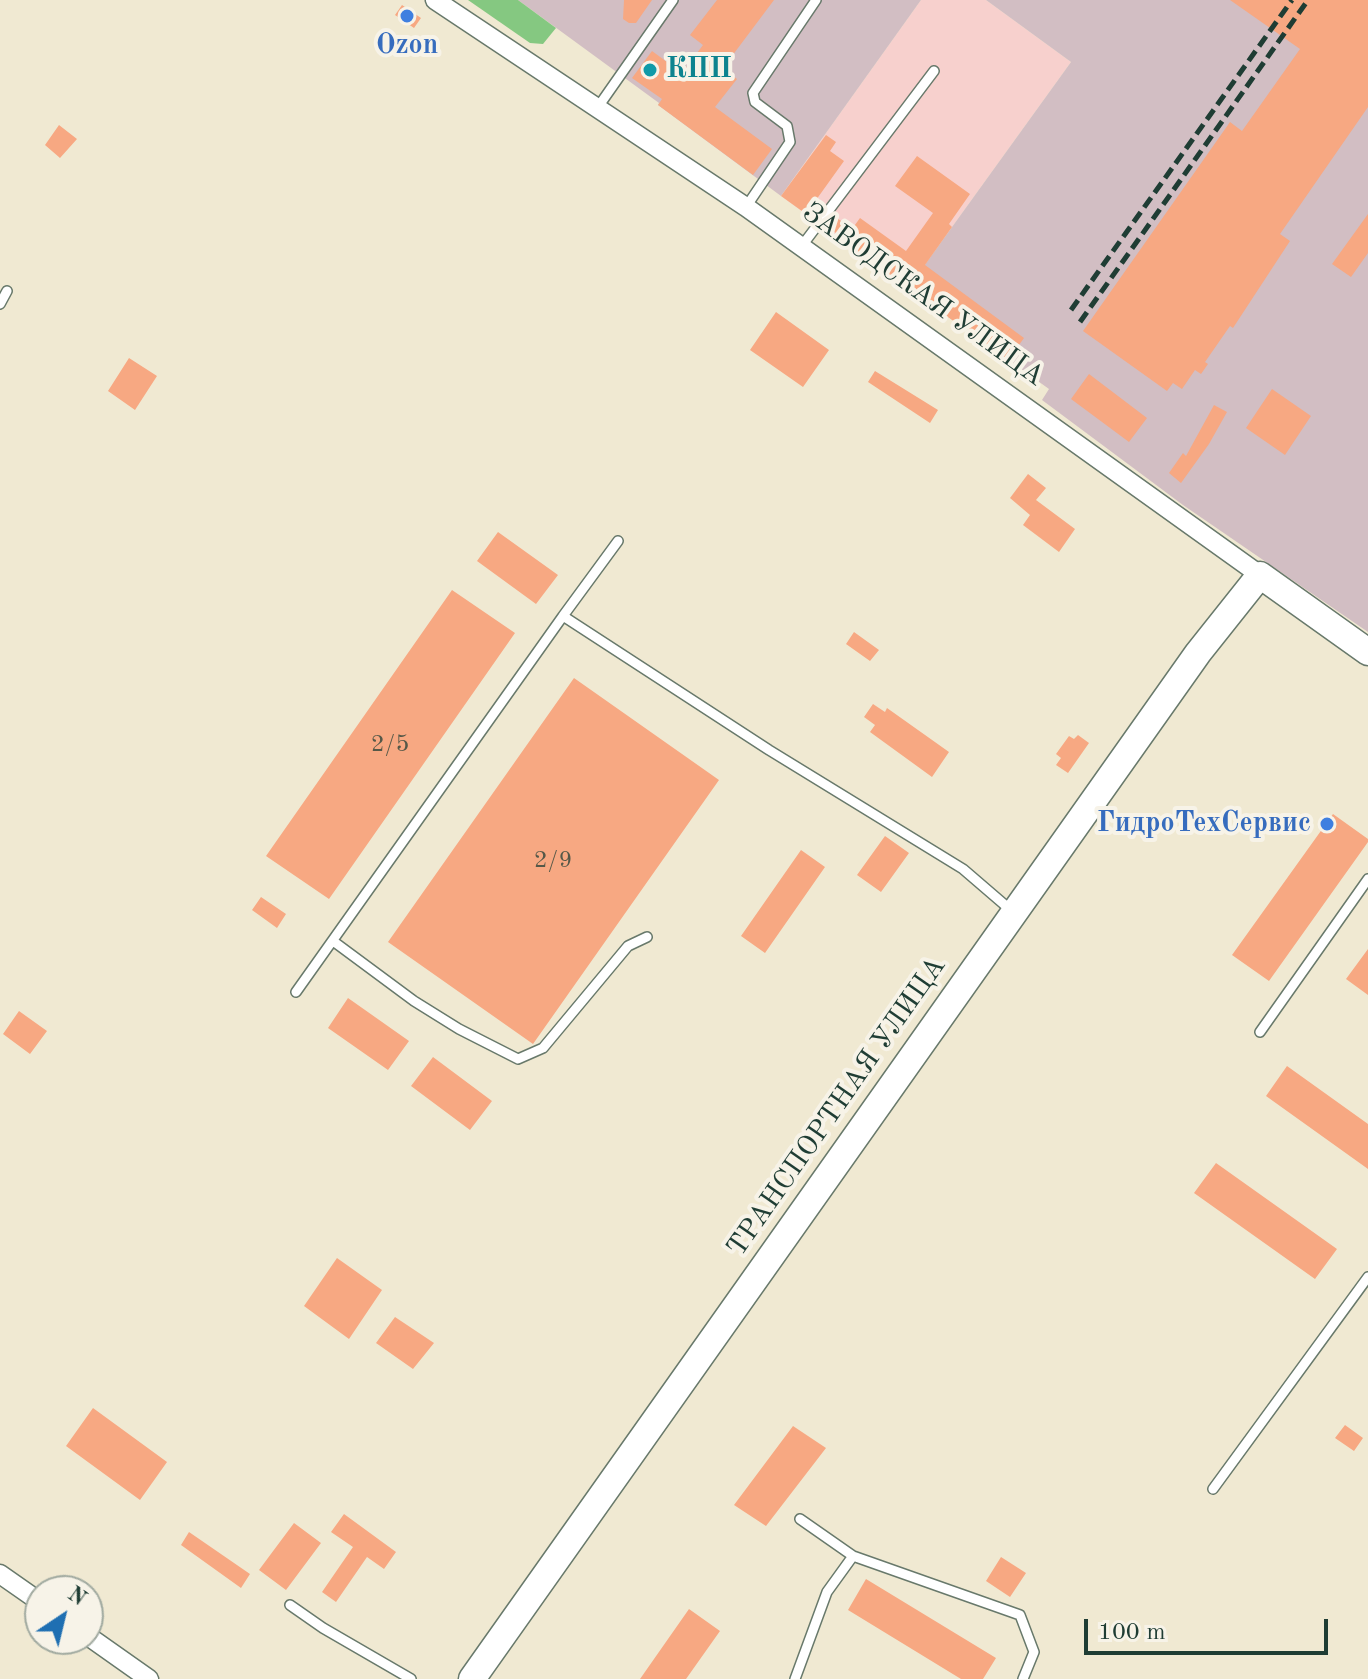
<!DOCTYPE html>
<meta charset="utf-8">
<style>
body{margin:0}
#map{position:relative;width:1368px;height:1679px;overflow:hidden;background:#f0e9d2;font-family:"Old Standard TT",serif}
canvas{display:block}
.north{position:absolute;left:24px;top:1575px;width:80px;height:80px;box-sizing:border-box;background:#f7f3e8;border:2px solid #a1aaa0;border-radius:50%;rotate:35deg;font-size:22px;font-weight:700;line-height:32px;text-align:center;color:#1f3d34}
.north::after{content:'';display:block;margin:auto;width:28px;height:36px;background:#1f6fb2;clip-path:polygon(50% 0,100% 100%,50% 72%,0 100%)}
.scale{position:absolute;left:1084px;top:1619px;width:244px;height:36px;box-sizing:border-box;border:4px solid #1f3d34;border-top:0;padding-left:10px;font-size:24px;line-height:28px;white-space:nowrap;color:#1f3d34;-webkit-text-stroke:6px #f7f3e8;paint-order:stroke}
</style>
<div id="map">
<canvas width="1368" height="1679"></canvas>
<div class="north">N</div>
<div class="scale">100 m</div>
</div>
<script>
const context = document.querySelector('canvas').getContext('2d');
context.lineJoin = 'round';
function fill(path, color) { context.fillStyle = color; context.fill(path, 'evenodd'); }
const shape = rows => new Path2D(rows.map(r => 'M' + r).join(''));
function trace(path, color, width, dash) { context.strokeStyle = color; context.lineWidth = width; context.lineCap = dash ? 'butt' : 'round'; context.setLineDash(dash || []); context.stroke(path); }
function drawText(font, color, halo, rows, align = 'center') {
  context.font = font + ' "Old Standard TT",serif'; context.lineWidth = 8; context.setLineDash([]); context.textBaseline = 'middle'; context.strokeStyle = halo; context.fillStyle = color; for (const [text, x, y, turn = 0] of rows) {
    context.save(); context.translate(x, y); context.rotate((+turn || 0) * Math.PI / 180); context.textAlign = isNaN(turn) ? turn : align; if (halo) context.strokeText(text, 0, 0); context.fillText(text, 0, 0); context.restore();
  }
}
const built = shape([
 [921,0,986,0,1071,62,908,288,781,196]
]);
const industrial = shape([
 [518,0,921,0,781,196,658,105,659,103],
 [986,0,1368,0,1368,632,1183,505,1042,400,1049,389,908,288,1071,62]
]);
const green = shape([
 [468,0,518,0,556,28,543,44,530,43]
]);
const building = shape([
 [624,0,652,0,636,23,629,23,623,19],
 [717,0,774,0,723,68,737,79,715,107,772,149,753,175,658,105,662,99,632,78,652,51,682,73,703,45,690,35],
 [1230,0,1368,0,1368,107,1280,234,1290,241,1233,328,1230,326,1205,362,1208,364,1201,374,1195,370,1182,389,1173,383,1167,391,1083,331,1230,122,1242,131,1300,49],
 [402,5,421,18,414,28,395,15],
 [59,125,77,139,60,158,45,145],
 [826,135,836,142,830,151,844,161,806,214,781,196],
 [917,156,970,194,949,224,952,227,925,265,1024,338,1008,360,843,242,845,239,830,229,837,218,852,229,860,218,906,251,933,213,895,186],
 [1368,214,1368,253,1351,277,1332,264],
 [776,312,829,350,803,387,750,350],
 [129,358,157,376,135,410,108,391],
 [875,371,938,410,930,423,868,382],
 [1089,374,1147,418,1129,442,1071,399],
 [1272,389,1311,416,1285,455,1246,428],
 [1214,405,1227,412,1209,444,1181,483,1169,473,1183,453,1186,456],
 [1028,474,1046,488,1036,500,1075,529,1059,552,1023,525,1030,515,1010,498],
 [498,532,558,575,536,604,477,561],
 [452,590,515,633,329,899,266,856],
 [854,632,879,650,870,661,846,644],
 [574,678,719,780,533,1044,388,942],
 [873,704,885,712,887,708,949,752,932,777,870,732,875,725,864,717],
 [1078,735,1089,743,1068,773,1056,765,1061,758,1056,754,1069,736,1074,739],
 [1333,814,1368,839,1368,842,1269,981,1232,955],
 [885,836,909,853,881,892,857,875],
 [801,850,825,867,765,953,741,936],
 [261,897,286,914,277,928,252,910],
 [1368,949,1368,995,1346,979],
 [348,998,409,1041,388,1070,328,1028],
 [19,1011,47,1031,30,1054,3,1034],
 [433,1057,492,1101,470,1130,411,1086],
 [1287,1066,1368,1124,1368,1169,1266,1096],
 [1216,1163,1337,1249,1315,1279,1194,1193],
 [337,1258,382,1290,349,1339,304,1306],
 [395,1317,434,1343,413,1369,376,1343],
 [93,1408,167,1462,140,1500,66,1446],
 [1345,1425,1363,1438,1354,1451,1335,1438],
 [793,1426,826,1448,766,1526,734,1505],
 [344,1514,396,1552,384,1569,367,1557,336,1602,322,1592,353,1547,331,1532],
 [294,1523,321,1543,286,1590,259,1570],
 [189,1532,250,1574,241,1588,181,1545],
 [1001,1557,1026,1573,1010,1597,986,1581],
 [866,1579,996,1658,983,1679,961,1679,848,1610],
 [689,1609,720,1631,686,1679,640,1679]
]);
const lane = shape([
 [598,107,673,0],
 [746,207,790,142,787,126,755,102,753,93,816,0],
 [801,247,934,71],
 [0,304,7,291],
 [618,541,563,616,769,750,963,869,1013,912],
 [333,941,414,1001,459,1029,518,1059,543,1048,628,946,647,937],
 [296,992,563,616],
 [1260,1032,1368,879],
 [1213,1489,1368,1277],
 [800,1519,853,1556,1020,1615,1034,1652,1023,1679],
 [290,1605,323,1628,411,1679],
 [795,1679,827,1592,853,1556]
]);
const street = shape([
 [435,0,746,207,1260,575],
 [0,1574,40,1602],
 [88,1636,149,1679]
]);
const secondary = shape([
 [472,1679,1198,653,1260,575,1368,652]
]);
const rail = shape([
 [1071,310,1292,0],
 [1080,322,1308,0]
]);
const markers = [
 [407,16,8,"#3f7fe0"],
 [650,70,8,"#0f9aa8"],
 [1327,824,8,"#3f7fe0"]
];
const numberNames = [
 ["2/5",390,745],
 ["2/9",553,861]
];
const shopNames = [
 ["Ozon",407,46],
 ["ГидроТехСервис",1311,824,"right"]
];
const cultureNames = [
 ["КПП",666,70]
];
const streetNames = [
 ["ЗАВОДСКАЯ УЛИЦА",923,295,36],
 ["ТРАНСПОРТНАЯ УЛИЦА",837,1107,-55]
];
fill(built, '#f7d0cd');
fill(industrial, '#d2bec3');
fill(green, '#85c881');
fill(building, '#f7a882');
trace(lane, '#68796b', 12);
trace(street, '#68796b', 21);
trace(secondary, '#68796b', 29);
trace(lane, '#fff', 9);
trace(street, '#fff', 18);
trace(secondary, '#fff', 26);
trace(rail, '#1f3d34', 5, [12, 6]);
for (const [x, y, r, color] of markers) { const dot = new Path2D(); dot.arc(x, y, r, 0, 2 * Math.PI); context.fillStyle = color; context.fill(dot); trace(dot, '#f7f3e8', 3); }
drawText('24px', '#555848', null, numberNames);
drawText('bold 28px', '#366cbe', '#f7f3e8', shopNames);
drawText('bold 28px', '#0d838f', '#f7f3e8', cultureNames, 'left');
drawText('28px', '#1f3d34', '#f7f3e8', streetNames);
</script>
